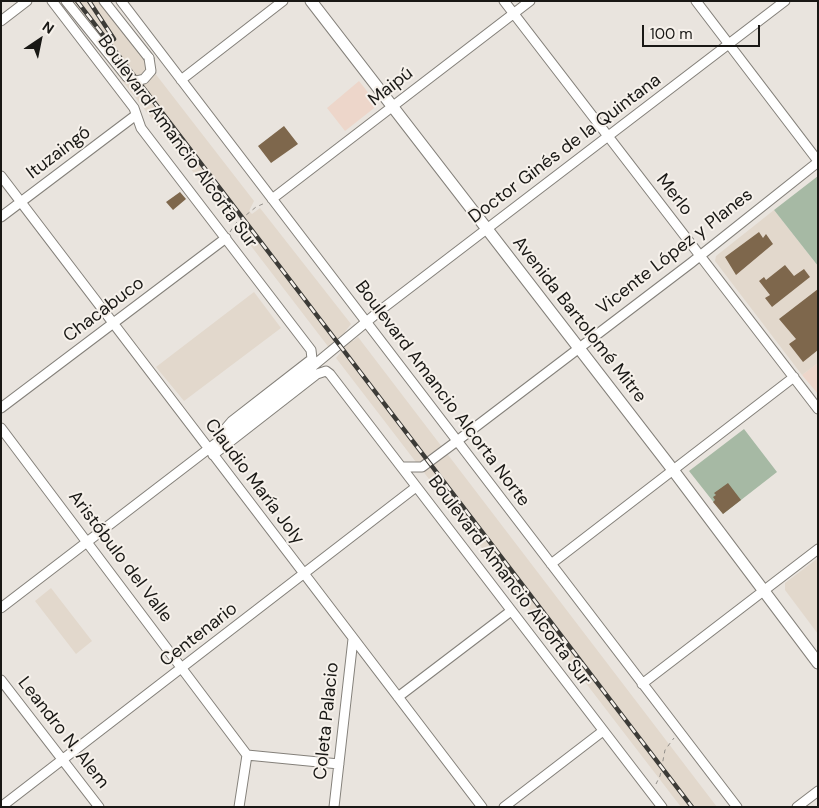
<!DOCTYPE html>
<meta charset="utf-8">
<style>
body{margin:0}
#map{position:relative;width:819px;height:808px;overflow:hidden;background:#e9e4de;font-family:"DM Sans",sans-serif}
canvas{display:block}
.frame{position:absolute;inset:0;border:2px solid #191815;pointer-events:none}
.north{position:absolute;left:15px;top:15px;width:50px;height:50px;-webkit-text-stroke:4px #f6f1eb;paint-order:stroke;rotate:34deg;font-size:14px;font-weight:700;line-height:20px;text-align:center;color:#191815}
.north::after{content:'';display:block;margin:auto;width:18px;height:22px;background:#191815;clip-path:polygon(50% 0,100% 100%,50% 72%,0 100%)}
.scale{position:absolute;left:642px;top:25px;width:118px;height:22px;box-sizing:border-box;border:2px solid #191815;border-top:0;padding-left:6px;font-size:15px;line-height:18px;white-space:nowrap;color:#191815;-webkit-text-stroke:4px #f6f1eb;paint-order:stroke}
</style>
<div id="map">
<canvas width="819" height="808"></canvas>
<div class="frame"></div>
<div class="north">N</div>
<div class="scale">100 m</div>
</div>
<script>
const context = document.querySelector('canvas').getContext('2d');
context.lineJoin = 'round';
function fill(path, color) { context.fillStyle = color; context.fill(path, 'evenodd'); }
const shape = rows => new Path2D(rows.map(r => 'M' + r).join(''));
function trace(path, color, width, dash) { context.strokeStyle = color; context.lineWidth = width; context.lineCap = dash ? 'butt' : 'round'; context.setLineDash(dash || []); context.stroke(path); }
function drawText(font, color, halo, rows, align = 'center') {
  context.font = font + ' "DM Sans",sans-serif'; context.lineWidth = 4; context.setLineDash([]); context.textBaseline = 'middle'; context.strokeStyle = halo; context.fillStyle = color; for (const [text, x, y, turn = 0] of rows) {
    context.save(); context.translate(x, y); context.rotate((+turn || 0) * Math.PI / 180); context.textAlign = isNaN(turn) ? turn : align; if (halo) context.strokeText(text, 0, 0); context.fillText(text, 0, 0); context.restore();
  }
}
const commercial = shape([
 [359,81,378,105,345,131,327,108],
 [818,363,818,394,802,375]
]);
const built = shape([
 [70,1,99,1,254,201,249,211,252,214,260,208,351,324,345,332,353,341,358,337,717,807,681,807,336,358,341,352,335,344,330,349,238,229,243,221,241,217,229,218,68,11],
 [774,210,818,266,818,363,802,375,715,261,716,256],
 [254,292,281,328,184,401,156,367],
 [818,558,818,634,785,590,785,583],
 [51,588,92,641,76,654,35,601]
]);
const green = shape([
 [818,176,818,266,774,210],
 [744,429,777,472,723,514,689,471]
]);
const building = shape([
 [284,126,298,144,271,163,258,146],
 [180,192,186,199,173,210,166,202],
 [759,232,763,238,766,234,773,244,736,275,725,257],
 [785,265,794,276,804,269,810,277,772,307,765,298,770,295,759,281,764,277,766,280],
 [818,289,818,350,803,362,789,344,796,339,779,319],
 [728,483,741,500,723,514,713,502,715,500,713,497,716,495,714,493]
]);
const path = shape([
 [230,232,235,224,256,207,265,203],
 [656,784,660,776,665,750,674,738]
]);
const minor = shape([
 [52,1,134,108,141,128,311,350,312,359,308,362,232,421,220,435],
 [66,1,127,77],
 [104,1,149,58],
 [121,1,737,807],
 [504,1,818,409],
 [696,1,818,161],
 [1,21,27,1],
 [181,80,283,1],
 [1,176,482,807],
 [272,199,530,1],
 [1,217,136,115],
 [1,408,226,238],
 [1,428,247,755],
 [213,455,317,374,326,371,330,374,662,807],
 [402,467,422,467,457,441,691,263,818,162],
 [551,564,794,377],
 [1,608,267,404,382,309,785,1],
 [1,680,99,807],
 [642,684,818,549],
 [398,697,511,611],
 [1,807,416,487],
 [239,807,247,755,339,764],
 [334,807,353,639],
 [504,807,603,731],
 [797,807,818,791]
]);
const major = shape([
 [311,1,673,470,818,663]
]);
const rail = shape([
 [77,1,692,807],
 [89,1,114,39]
]);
const minorBridge = shape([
 [127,77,136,81,144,79,151,71,149,58]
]);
const streetNames = [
 ["Maipú",391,87,-38],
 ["Boulevard Amancio Alcorta Sur",177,142,54],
 ["Doctor Ginés de la Quintana",565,149,-37],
 ["Ituzaingó",59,153,-37],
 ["Merlo",674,195,52],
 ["Vicente López y Planes",675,252,-38],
 ["Chacabuco",104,310,-37],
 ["Avenida Bartolomé Mitre",579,320,52],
 ["Boulevard Amancio Alcorta Norte",442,394,53],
 ["Claudio María Joly",254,482,53],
 ["Aristóbulo del Valle",120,557,53],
 ["Boulevard Amancio Alcorta Sur",509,581,53],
 ["Centenario",199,635,-38],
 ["Coleta Palacio",327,721,-84],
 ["Leandro N. Alem",63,733,52]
];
fill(commercial, '#edd6ca');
fill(built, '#e2d8cc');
fill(green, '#a6b9a4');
fill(building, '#7e674c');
trace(minor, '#84807a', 11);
trace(major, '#84807a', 13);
trace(path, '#918e89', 1, [4, 4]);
trace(minor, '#fff', 9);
trace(major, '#fff', 11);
trace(rail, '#3c3b37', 4.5);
trace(rail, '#f6f1eb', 2.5, [8]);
trace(minorBridge, '#84807a', 11, []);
trace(minorBridge, '#fff', 9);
drawText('18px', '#191815', '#f6f1eb', streetNames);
</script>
